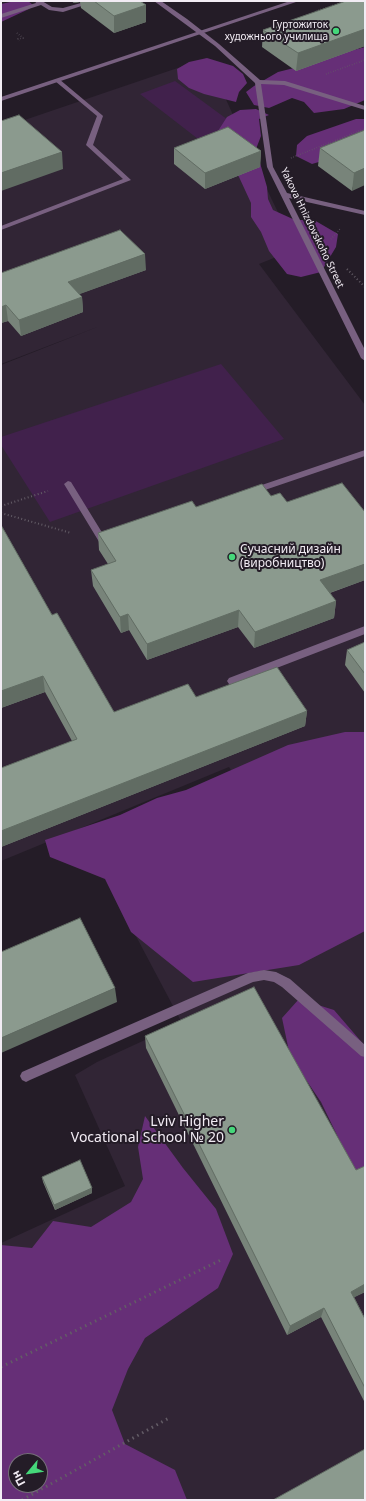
<!DOCTYPE html>
<meta charset="utf-8">
<style>
body{margin:0}
#map{position:relative;width:366px;height:1501px;overflow:hidden;background:#241c27;font-family:"Noto Sans",sans-serif}
canvas{display:block}
.frame{position:absolute;inset:0;border:2px solid #f2ecf4;pointer-events:none}
.north{position:absolute;left:8px;top:1453px;width:40px;height:40px;box-sizing:border-box;background:#241c27;border:1px solid #766f79;border-radius:50%;rotate:241deg;font-size:11px;font-weight:700;line-height:16px;text-align:center;color:#f2ecf4}
.north::after{content:'';display:block;margin:auto;width:14px;height:18px;background:#45d77a;clip-path:polygon(50% 0,100% 100%,50% 72%,0 100%)}
</style>
<div id="map">
<canvas width="366" height="1501"></canvas>
<div class="frame"></div>
<div class="north">Пн</div>
</div>
<script>
const context = document.querySelector('canvas').getContext('2d');
context.lineJoin = 'round';
function fill(path, color) { context.fillStyle = color; context.fill(path, 'evenodd'); }
const shape = rows => new Path2D(rows.map(r => 'M' + r).join(''));
function trace(path, color, width, dash) { context.strokeStyle = color; context.lineWidth = width; context.lineCap = dash ? 'butt' : 'round'; context.setLineDash(dash || []); context.stroke(path); }
function drawText(font, color, halo, rows, align = 'center') {
  context.font = font + ' "Noto Sans",sans-serif'; context.lineWidth = 4; context.setLineDash([]); context.textBaseline = 'middle'; context.strokeStyle = halo; context.fillStyle = color; for (const [text, x, y, turn = 0] of rows) {
    context.save(); context.translate(x, y); context.rotate((+turn || 0) * Math.PI / 180); context.textAlign = isNaN(turn) ? turn : align; if (halo) context.strokeText(text, 0, 0); context.fillText(text, 0, 0); context.restore();
  }
}
const built = shape([
 [207,58,272,200,296,249,259,264,365,405,365,751,249,800,229,767,1,861,1,365,100,326,1,364,1,128],
 [365,762,365,1500,1,1500,1,1243,125,1186,75,1075,97,1062,182,1023,102,872],
 [16,1461,40,1461,40,1485,16,1485]
]);
const green = shape([
 [175,81,239,128,202,142,140,94],
 [221,364,284,439,50,522,1,445,1,437]
]);
const forest = shape([
 [15,1,28,1,33,5,29,9,1,22,1,4],
 [365,47,365,100,344,109,314,113,304,102,292,98,269,108,254,105,246,92,254,86,278,72,298,67,312,61],
 [207,58,233,66,243,74,247,83,239,92,236,102,204,94,189,88,178,79,177,69,189,62],
 [256,109,269,115,259,119,261,136,256,149,267,187,268,199,273,210,295,220,314,220,338,234,336,247,321,272,301,277,287,274,269,251,261,232,251,217,251,203,239,177,229,160,218,131,227,117,240,110],
 [356,119,365,119,365,142,329,159,312,164,296,156,297,145,307,136],
 [345,732,365,732,365,931,299,965,193,982,131,932,105,879,50,857,45,840,120,815,157,798,186,790,288,745],
 [299,999,334,1010,365,1046,365,1187,352,1166,321,1102,290,1056,282,1018],
 [145,1116,183,1168,216,1209,233,1254,218,1288,145,1338,128,1369,112,1410,125,1444,175,1470,187,1500,1,1500,1,1245,32,1248,53,1221,91,1227,131,1202,143,1179,138,1147],
 [16,1461,40,1461,40,1485,16,1485]
]);
const pathFar2 = shape([
 [316,11,346,1],
 [17,33,23,38,18,39,19,41],
 [326,74,365,60],
 [291,158,364,129],
 [331,239,340,229]
]);
const pathFar1 = shape([
 [347,269,365,287],
 [1,506,48,491],
 [1,513,71,533]
]);
const path = shape([
 [1,1367,223,1259],
 [22,1500,169,1418]
]);
const service = shape([
 [35,1,42,1,52,7,63,8,88,1,97,1,63,12,49,10,41,5,1,18,1,14,36,3,35,1],
 [154,1,161,1,187,19,219,44,260,80,285,81,365,106,365,110,284,85,261,84,273,167,287,193,365,211,365,215,289,198,365,350,365,361,361,358,267,167,255,83,215,46,154,1],
 [55,79,59,79,102,115,103,116,93,145,131,180,1,230,1,226,123,179,86,145,97,116,55,81,55,79],
 [365,450,365,456,256,493,253,494,249,491,250,489,365,450],
 [68,481,71,482,106,539,109,540,110,542,109,544,104,546,101,545,64,484,68,481],
 [365,626,365,634,235,684,232,685,229,684,227,681,229,678,365,626],
 [264,970,276,972,290,979,365,1045,365,1057,361,1056,282,987,274,982,264,980,253,982,30,1080,26,1082,22,1080,20,1076,22,1072,248,973,264,970]
]);
const tertiary = shape([
 [290,1,299,1,1,101,1,97,290,1]
]);
const wall = shape([
 [71,1,140,1,146,5,146,22,114,33,81,8,80,2,74,3],
 [365,1,365,46,296,71,262,47,263,30],
 [365,130,352,191,318,166,320,148],
 [174,148,261,151,260,167,205,189,174,164],
 [146,270,79,294,82,297,83,312,21,336,8,321,1,323,1,273],
 [271,496,287,502,365,580,330,593,336,601,334,618,254,648,238,627,147,660,129,630,121,633,93,586,91,570,108,564,99,550,98,533,196,507],
 [1,525,52,615,114,712,196,697,307,711,305,726,1,847,1,768,72,741,45,692,1,708],
 [365,642,365,693,345,665,347,650],
 [145,1036,356,1170,365,1166,365,1292,354,1297,365,1319,365,1403,321,1317,287,1335,146,1048],
 [42,1177,92,1188,92,1193,55,1210,43,1182]
]);
const shadedWall = shape([
 [74,1,80,1,80,2,74,3],
 [146,5,146,22,114,33,114,16],
 [365,29,365,46,296,71,298,53],
 [261,151,260,167,205,189,205,173],
 [62,152,63,169,1,191,1,173],
 [365,168,365,185,352,191,354,173],
 [145,254,146,270,69,298,68,282],
 [82,297,83,312,21,336,19,320],
 [6,305,8,321,1,323,1,307],
 [365,564,365,580,318,597,320,580],
 [336,601,334,618,254,648,255,632],
 [239,610,238,627,147,660,147,644],
 [128,614,129,630,121,633,120,617],
 [43,676,45,692,1,708,1,691],
 [307,711,305,726,1,847,1,831],
 [115,988,117,1002,1,1053,1,1038],
 [92,1188,92,1193,55,1210,54,1205],
 [365,1284,365,1292,347,1301,351,1292],
 [324,1308,321,1317,287,1335,290,1326]
]);
const building = shape([
 [94,1,140,1,146,5,114,16,94,1],
 [346,1,365,1,365,29,298,53,263,30,346,1],
 [19,115,62,152,1,173,1,121,19,115],
 [228,127,261,151,205,173,174,148,228,127],
 [365,130,365,168,354,173,320,148,365,130],
 [120,230,145,254,68,282,82,297,19,320,6,305,1,307,1,273,120,230],
 [342,483,365,512,365,564,320,580,336,601,255,632,239,610,147,644,128,614,120,617,91,570,116,561,98,533,192,501,196,507,262,484,271,496,280,493,287,502,342,483],
 [1,525,52,615,57,613,114,712,188,684,196,697,277,667,307,711,1,831,1,768,77,739,43,676,1,691,1,525],
 [365,642,365,674,347,650,365,642],
 [80,918,115,988,1,1038,1,952,80,918],
 [254,987,356,1170,365,1166,365,1284,351,1292,365,1319,365,1388,324,1308,290,1326,145,1036,254,987],
 [80,1160,92,1188,54,1205,42,1177,80,1160],
 [365,1449,365,1500,273,1500,365,1449]
]);
const markers = [
 [336,31,4,"#45d77a"],
 [232,557,4,"#45d77a"],
 [232,1130,4,"#45d77a"]
];
const farPoinames = [
 ["Гуртожиток",328,25],
 ["художнього училища",328,37]
];
const farStreetnames = [
 ["Yakova Hnizdovskoho Street",312,228,64]
];
const poiNames = [
 ["Сучасний дизайн",240,550],
 ["(виробництво)",240,564]
];
const nearPoinames = [
 ["Lviv Higher",224,1122],
 ["Vocational School № 20",224,1138]
];
fill(built, '#312535');
fill(green, '#41214c');
fill(forest, '#662f77');
trace(pathFar2, '#635c66', 1.5, [0.5, 2]);
trace(pathFar1, '#635c66', 2, [1, 2.5]);
trace(path, '#635c66', 3, [1.5, 4]);
fill(service, '#786080');
fill(tertiary, '#786080');
fill(wall, '#78847a');
fill(shadedWall, '#616c63');
fill(building, '#8b9a8e');
trace(building, '#616c63', 1);
for (const [x, y, r, color] of markers) { const dot = new Path2D(); dot.arc(x, y, r, 0, 2 * Math.PI); context.fillStyle = color; context.fill(dot); trace(dot, '#241c27', 1.5); }
drawText('10px', '#f2ecf4', '#241c27', farPoinames, 'right');
drawText('10px', '#f2ecf4', '#241c27', farStreetnames);
drawText('12px', '#f2ecf4', '#241c27', poiNames, 'left');
drawText('14px', '#f2ecf4', '#241c27', nearPoinames, 'right');
</script>
